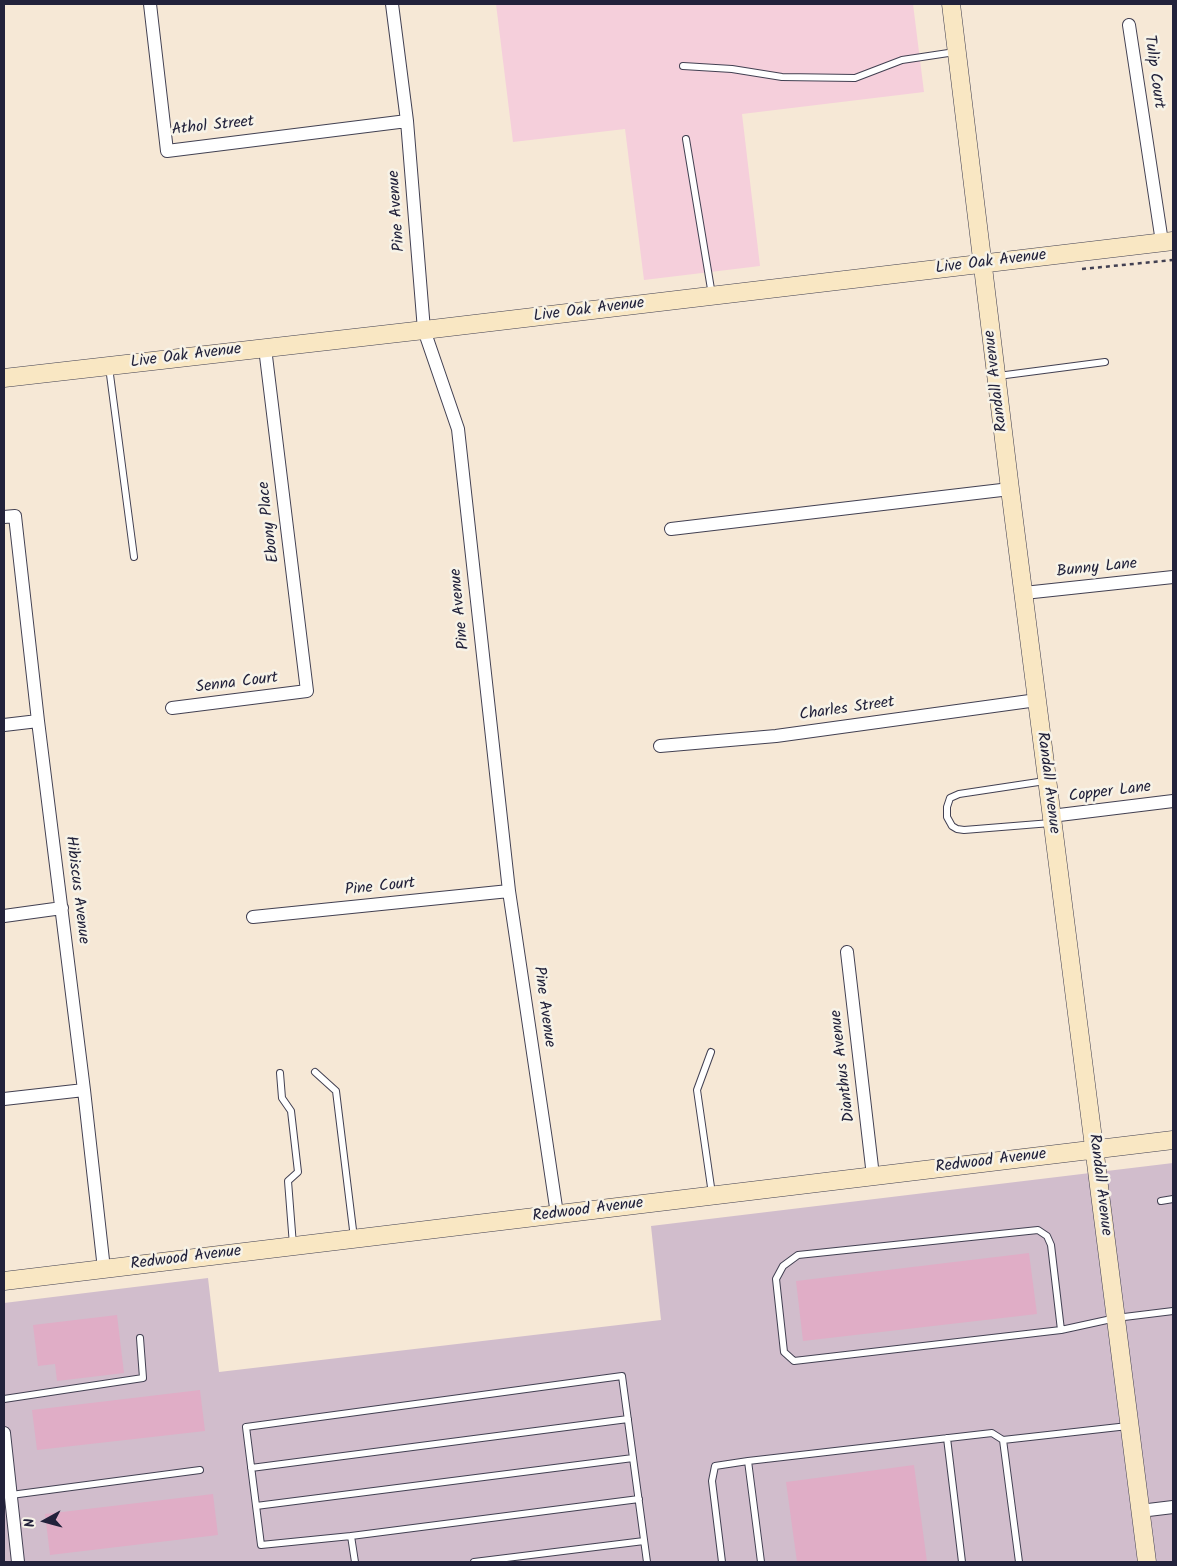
<!DOCTYPE html>
<style>
body{margin:0}
#map{position:relative;width:1177px;height:1566px;overflow:hidden;background:#f6e8d6;font-family:Kalam,sans-serif}
canvas{display:block}
.frame{position:absolute;inset:0;border:5px solid #22223b;pointer-events:none}
.north{position:absolute;left:20px;top:1496px;width:50px;height:50px;-webkit-text-stroke:4px #f7f3e8;paint-order:stroke;rotate:263deg;font-size:14px;font-weight:700;line-height:20px;text-align:center;color:#22223b}
.north::after{content:'';display:block;margin:auto;width:18px;height:22px;background:#22223b;clip-path:polygon(50% 0,100% 100%,50% 72%,0 100%)}
</style>
<div id="map">
<canvas width="1177" height="1566"></canvas>
<div class="frame"></div>
<div class="north">N</div>
</div>
<script>
const context = document.querySelector('canvas').getContext('2d');
context.lineJoin = 'round';
function fill(path, color) { context.fillStyle = color; context.fill(path, 'evenodd'); }
const shape = rows => new Path2D(rows.map(r => 'M' + r).join(''));
function trace(path, color, width, dash) { context.strokeStyle = color; context.lineWidth = width; context.lineCap = dash ? 'butt' : 'round'; context.setLineDash(dash || []); context.stroke(path); }
function drawText(font, color, halo, rows, align = 'center') {
  context.font = font + ' Kalam,sans-serif'; context.lineWidth = 5; context.setLineDash([]); context.textBaseline = 'middle'; context.strokeStyle = halo; context.fillStyle = color; for (const [text, x, y, turn = 0] of rows) {
    context.save(); context.translate(x, y); context.rotate((+turn || 0) * Math.PI / 180); context.textAlign = isNaN(turn) ? turn : align; if (halo) context.strokeText(text, 0, 0); context.fillText(text, 0, 0); context.restore();
  }
}
const built = shape([
 [496,4,913,4,924,92,742,114,760,266,644,280,625,129,513,142]
]);
const industrial = shape([
 [1173,1163,1173,1562,4,1562,4,1303,208,1278,219,1372,661,1320,651,1226]
]);
const building = shape([
 [1029,1253,1037,1314,803,1341,796,1281],
 [117,1315,124,1373,57,1381,55,1364,38,1366,33,1325],
 [200,1390,205,1431,37,1450,32,1410],
 [914,1465,927,1562,797,1562,786,1482],
 [213,1494,218,1535,50,1555,45,1514]
]);
const path = shape([
 [1082,269,1173,260]
]);
const lane = shape([
 [683,66,732,69,782,77,855,78,902,60,955,52],
 [686,139,712,295],
 [109,367,134,557],
 [998,376,1105,362],
 [1045,781,959,794,950,798,947,807,947,817,952,826,957,829,964,830,1051,823],
 [711,1052,697,1090,712,1194],
 [315,1072,336,1091,354,1238],
 [280,1073,282,1098,291,1111,298,1172,288,1181,293,1245],
 [1161,1201,1173,1199],
 [1061,1330,1051,1245,1047,1236,1038,1230,798,1255,783,1266,776,1279,784,1352,794,1361,1061,1330,1116,1318,1173,1311],
 [4,1399,143,1378,140,1338],
 [947,1438,962,1562],
 [1003,1440,1128,1426],
 [251,1468,628,1419],
 [11,1495,200,1470],
 [256,1506,633,1458],
 [351,1536,639,1499],
 [355,1562,351,1536,261,1545,246,1427,622,1376,647,1562],
 [474,1562,644,1541],
 [722,1562,712,1481,715,1466,748,1461],
 [761,1562,748,1461,992,1433,1003,1440,1019,1562]
]);
const street = shape([
 [150,4,167,151,407,121],
 [392,4,407,121,424,330,458,429,509,891,557,1214],
 [1129,25,1162,242],
 [4,517,15,516,38,721,84,1090,104,1269],
 [671,529,1010,489],
 [1024,593,1173,577],
 [172,708,307,691,265,348],
 [4,725,38,721],
 [660,746,776,736,1037,700],
 [1051,816,1173,801],
 [4,916,62,908],
 [253,917,509,891],
 [847,952,873,1176],
 [4,1099,84,1090],
 [4,1433,18,1562],
 [1140,1511,1173,1507]
]);
const secondary = shape([
 [951,4,1010,489,1147,1562],
 [4,378,424,330,1173,241],
 [4,1281,1173,1140]
]);
const streetNames = [
 ["Tulip Court",1153,72,82],
 ["Athol Street",213,127,-6],
 ["Pine Avenue",398,211,-94],
 ["Live Oak Avenue",991,263,-7],
 ["Live Oak Avenue",589,311,-7],
 ["Live Oak Avenue",186,357,-7],
 ["Randall Avenue",997,381,-97],
 ["Ebony Place",270,522,-97],
 ["Bunny Lane",1097,569,-6],
 ["Pine Avenue",461,609,-96],
 ["Senna Court",237,684,-7],
 ["Charles Street",847,710,-8],
 ["Randall Avenue",1047,783,83],
 ["Copper Lane",1110,793,-7],
 ["Pine Court",380,888,-6],
 ["Hibiscus Avenue",76,890,83],
 ["Pine Avenue",543,1007,82],
 ["Dianthus Avenue",844,1066,-97],
 ["Redwood Avenue",991,1162,-7],
 ["Randall Avenue",1099,1185,83],
 ["Redwood Avenue",588,1211,-7],
 ["Redwood Avenue",186,1259,-7]
];
fill(built, '#f5cfdb');
fill(industrial, '#d1bdcc');
fill(building, '#e0adc6');
trace(lane, '#424052', 8);
trace(street, '#424052', 14);
trace(secondary, '#424052', 19);
trace(path, '#424052', 2.5, [4, 4]);
trace(lane, '#fff', 6);
trace(street, '#fff', 12);
trace(secondary, '#f9e7c3', 18);
drawText('16px', '#22223b', '#f7f3e8', streetNames);
</script>
